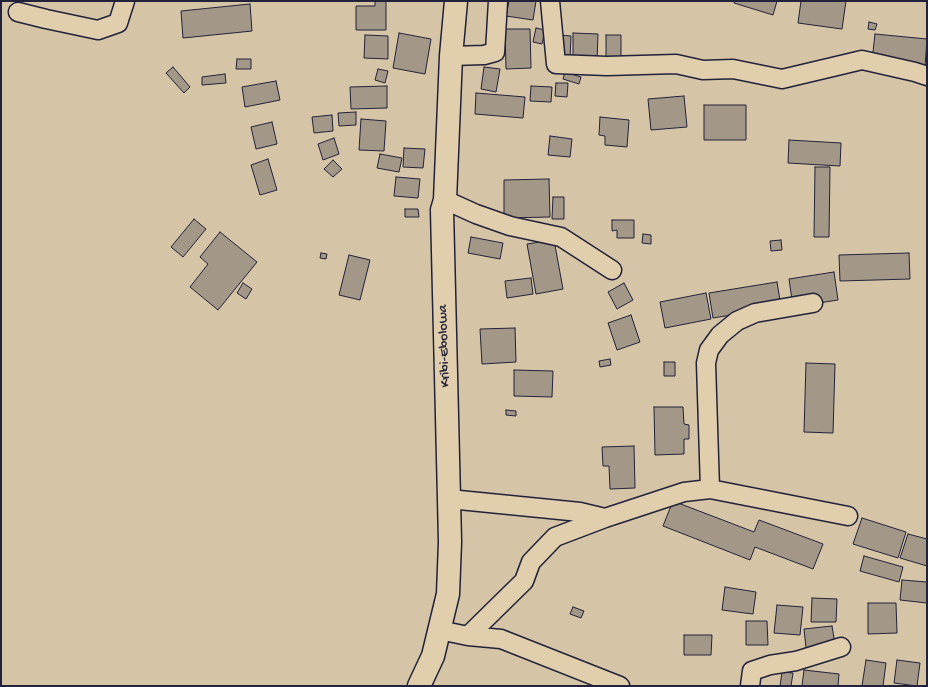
<!DOCTYPE html>
<style>
body{margin:0}
#map{position:relative;width:928px;height:687px;overflow:hidden;background:#d5c4a5;font-family:"Gochi Hand",sans-serif}
canvas{display:block}
.frame{position:absolute;inset:0;border:2px solid #22223b;pointer-events:none}
</style>
<div id="map">
<canvas width="928" height="687"></canvas>
<div class="frame"></div>
</div>
<script>
const context = document.querySelector('canvas').getContext('2d');
context.lineJoin = 'round';
function fill(path, color) { context.fillStyle = color; context.fill(path, 'evenodd'); }
const shape = rows => new Path2D(rows.map(r => 'M' + r).join(''));
function trace(path, color, width, dash) { context.strokeStyle = color; context.lineWidth = width; context.lineCap = dash ? 'butt' : 'round'; context.setLineDash(dash || []); context.stroke(path); }
function drawText(font, color, halo, rows, align = 'center') {
  context.font = font + ' "Gochi Hand",sans-serif'; context.lineWidth = 3; context.setLineDash([]); context.textBaseline = 'middle'; context.strokeStyle = halo; context.fillStyle = color; for (const [text, x, y, turn = 0] of rows) {
    context.save(); context.translate(x, y); context.rotate((+turn || 0) * Math.PI / 180); context.textAlign = isNaN(turn) ? turn : align; if (halo) context.strokeText(text, 0, 0); context.fillText(text, 0, 0); context.restore();
  }
}
const building = shape([
 [375,1,386,1,386,30,356,30,356,6,375,6,375,1],
 [509,1,536,1,533,20,506,16,509,1],
 [734,1,777,1,773,15,734,3,734,1],
 [801,1,846,1,842,29,798,23,801,1],
 [250,4,252,31,183,38,181,11,250,4],
 [869,22,877,24,875,30,868,29,869,22],
 [536,28,545,30,542,44,533,42,536,28],
 [505,29,530,29,531,68,506,69,505,29],
 [399,33,431,39,425,74,393,68,399,33],
 [573,33,598,34,597,61,573,61,573,33],
 [875,34,927,39,925,67,872,61,875,34],
 [365,35,388,36,388,59,364,58,365,35],
 [560,35,571,36,570,59,558,58,560,35],
 [606,35,621,35,621,60,606,59,606,35],
 [237,59,251,59,251,69,236,69,237,59],
 [173,67,190,87,184,93,166,73,173,67],
 [484,67,500,69,496,92,481,89,484,67],
 [378,69,388,71,385,83,375,80,378,69],
 [565,72,581,77,579,84,563,79,565,72],
 [225,74,226,83,202,85,202,77,225,74],
 [276,81,280,100,245,107,242,87,276,81],
 [556,83,568,83,567,97,555,96,556,83],
 [387,86,387,108,351,109,350,87,387,86],
 [531,86,552,87,551,102,530,101,531,86],
 [476,93,525,97,523,118,475,114,476,93],
 [684,96,687,127,651,130,648,99,684,96],
 [704,105,746,105,746,140,704,140,704,105],
 [356,112,356,125,339,126,338,113,356,112],
 [332,115,333,131,314,133,312,117,332,115],
 [600,117,629,120,627,147,605,145,605,136,599,135,600,117],
 [361,119,386,121,384,151,359,150,361,119],
 [272,122,277,144,256,149,251,127,272,122],
 [550,136,572,139,570,157,548,155,550,136],
 [334,138,339,154,323,160,318,144,334,138],
 [789,140,841,143,840,166,788,163,789,140],
 [404,148,425,149,423,168,403,167,404,148],
 [380,154,402,158,399,172,377,168,380,154],
 [268,159,277,190,260,195,251,165,268,159],
 [333,160,342,169,333,177,324,169,333,160],
 [815,167,830,167,829,237,814,237,815,167],
 [396,177,420,179,418,198,394,196,396,177],
 [549,179,550,217,504,218,504,180,549,179],
 [553,197,564,197,564,219,552,219,553,197],
 [405,209,418,209,419,217,405,217,405,209],
 [194,219,206,229,183,257,171,247,194,219],
 [612,220,634,220,634,238,617,238,617,230,612,231,612,220],
 [220,232,257,262,218,310,190,287,208,264,200,257,220,232],
 [643,234,651,235,651,244,642,243,643,234],
 [471,237,503,243,500,259,468,253,471,237],
 [554,240,563,289,536,294,527,244,554,240],
 [781,240,782,250,771,251,770,241,781,240],
 [321,253,327,254,326,259,320,258,321,253],
 [909,253,910,279,840,281,839,255,909,253],
 [349,255,370,260,360,300,339,295,349,255],
 [834,272,838,300,793,307,789,279,834,272],
 [531,278,533,294,507,298,505,281,531,278],
 [777,282,781,307,713,318,709,293,777,282],
 [243,283,252,289,246,299,237,293,243,283],
 [624,283,633,300,617,309,608,292,624,283],
 [706,293,711,319,665,328,660,302,706,293],
 [631,315,640,342,617,350,608,323,631,315],
 [515,328,516,362,482,364,480,329,515,328],
 [610,359,611,365,600,367,599,361,610,359],
 [664,362,675,362,675,376,664,376,664,362],
 [806,363,835,364,833,433,804,432,806,363],
 [514,370,553,371,552,397,514,396,514,370],
 [654,407,683,407,684,424,689,425,689,439,684,439,684,454,655,455,654,407],
 [506,410,516,411,516,416,506,415,506,410],
 [634,446,635,488,610,489,609,466,603,466,602,447,634,446],
 [673,501,754,532,759,520,823,544,813,569,755,547,750,560,663,526,673,501],
 [862,518,906,532,898,558,853,544,862,518],
 [908,534,927,539,927,566,900,558,908,534],
 [864,556,903,567,899,582,860,571,864,556],
 [902,580,927,582,927,603,900,600,902,580],
 [725,587,756,592,753,614,722,610,725,587],
 [812,598,837,599,836,622,811,622,812,598],
 [868,603,896,603,897,633,868,634,868,603],
 [777,605,803,607,800,635,774,633,777,605],
 [573,607,584,611,581,618,570,614,573,607],
 [746,621,767,621,768,645,746,645,746,621],
 [832,626,835,644,806,648,804,629,832,626],
 [684,635,712,635,711,655,684,655,684,635],
 [866,660,886,663,883,686,862,686,866,660],
 [897,660,920,663,917,686,894,683,897,660],
 [804,670,839,674,838,686,802,686,804,670],
 [782,672,793,673,791,686,780,686,782,672]
]);
const minor = shape([
 [550,1,556,64,607,66,676,64,703,70,733,69,782,79,862,60,915,72,927,76],
 [18,12,46,19,98,30,118,23,125,1],
 [451,56,484,55,495,52,498,1],
 [445,200,476,214,510,226,561,237,612,270],
 [710,489,706,363,709,350,720,335,737,321,755,313,813,303],
 [449,499,580,512,605,518,684,492,710,489,848,516],
 [439,630,468,636,501,639,620,686],
 [468,636,524,581,531,562,555,537,605,518],
 [750,686,752,671,770,665,796,661,841,647]
]);
const trunk = shape([
 [419,686,433,656,448,594,450,542,449,499,442,210,445,200,451,56,456,1]
]);
const streetNames = [
 ["Kribi-Ebolowa",445,346,-92]
];
fill(building, '#a39787');
trace(building, '#22223b', 1);
trace(minor, '#22223b', 21);
trace(trunk, '#22223b', 25);
trace(minor, '#e0ceac', 18);
trace(trunk, '#e0ceac', 22);
drawText('14px', '#22223b', '#e0ceac', streetNames);
</script>
